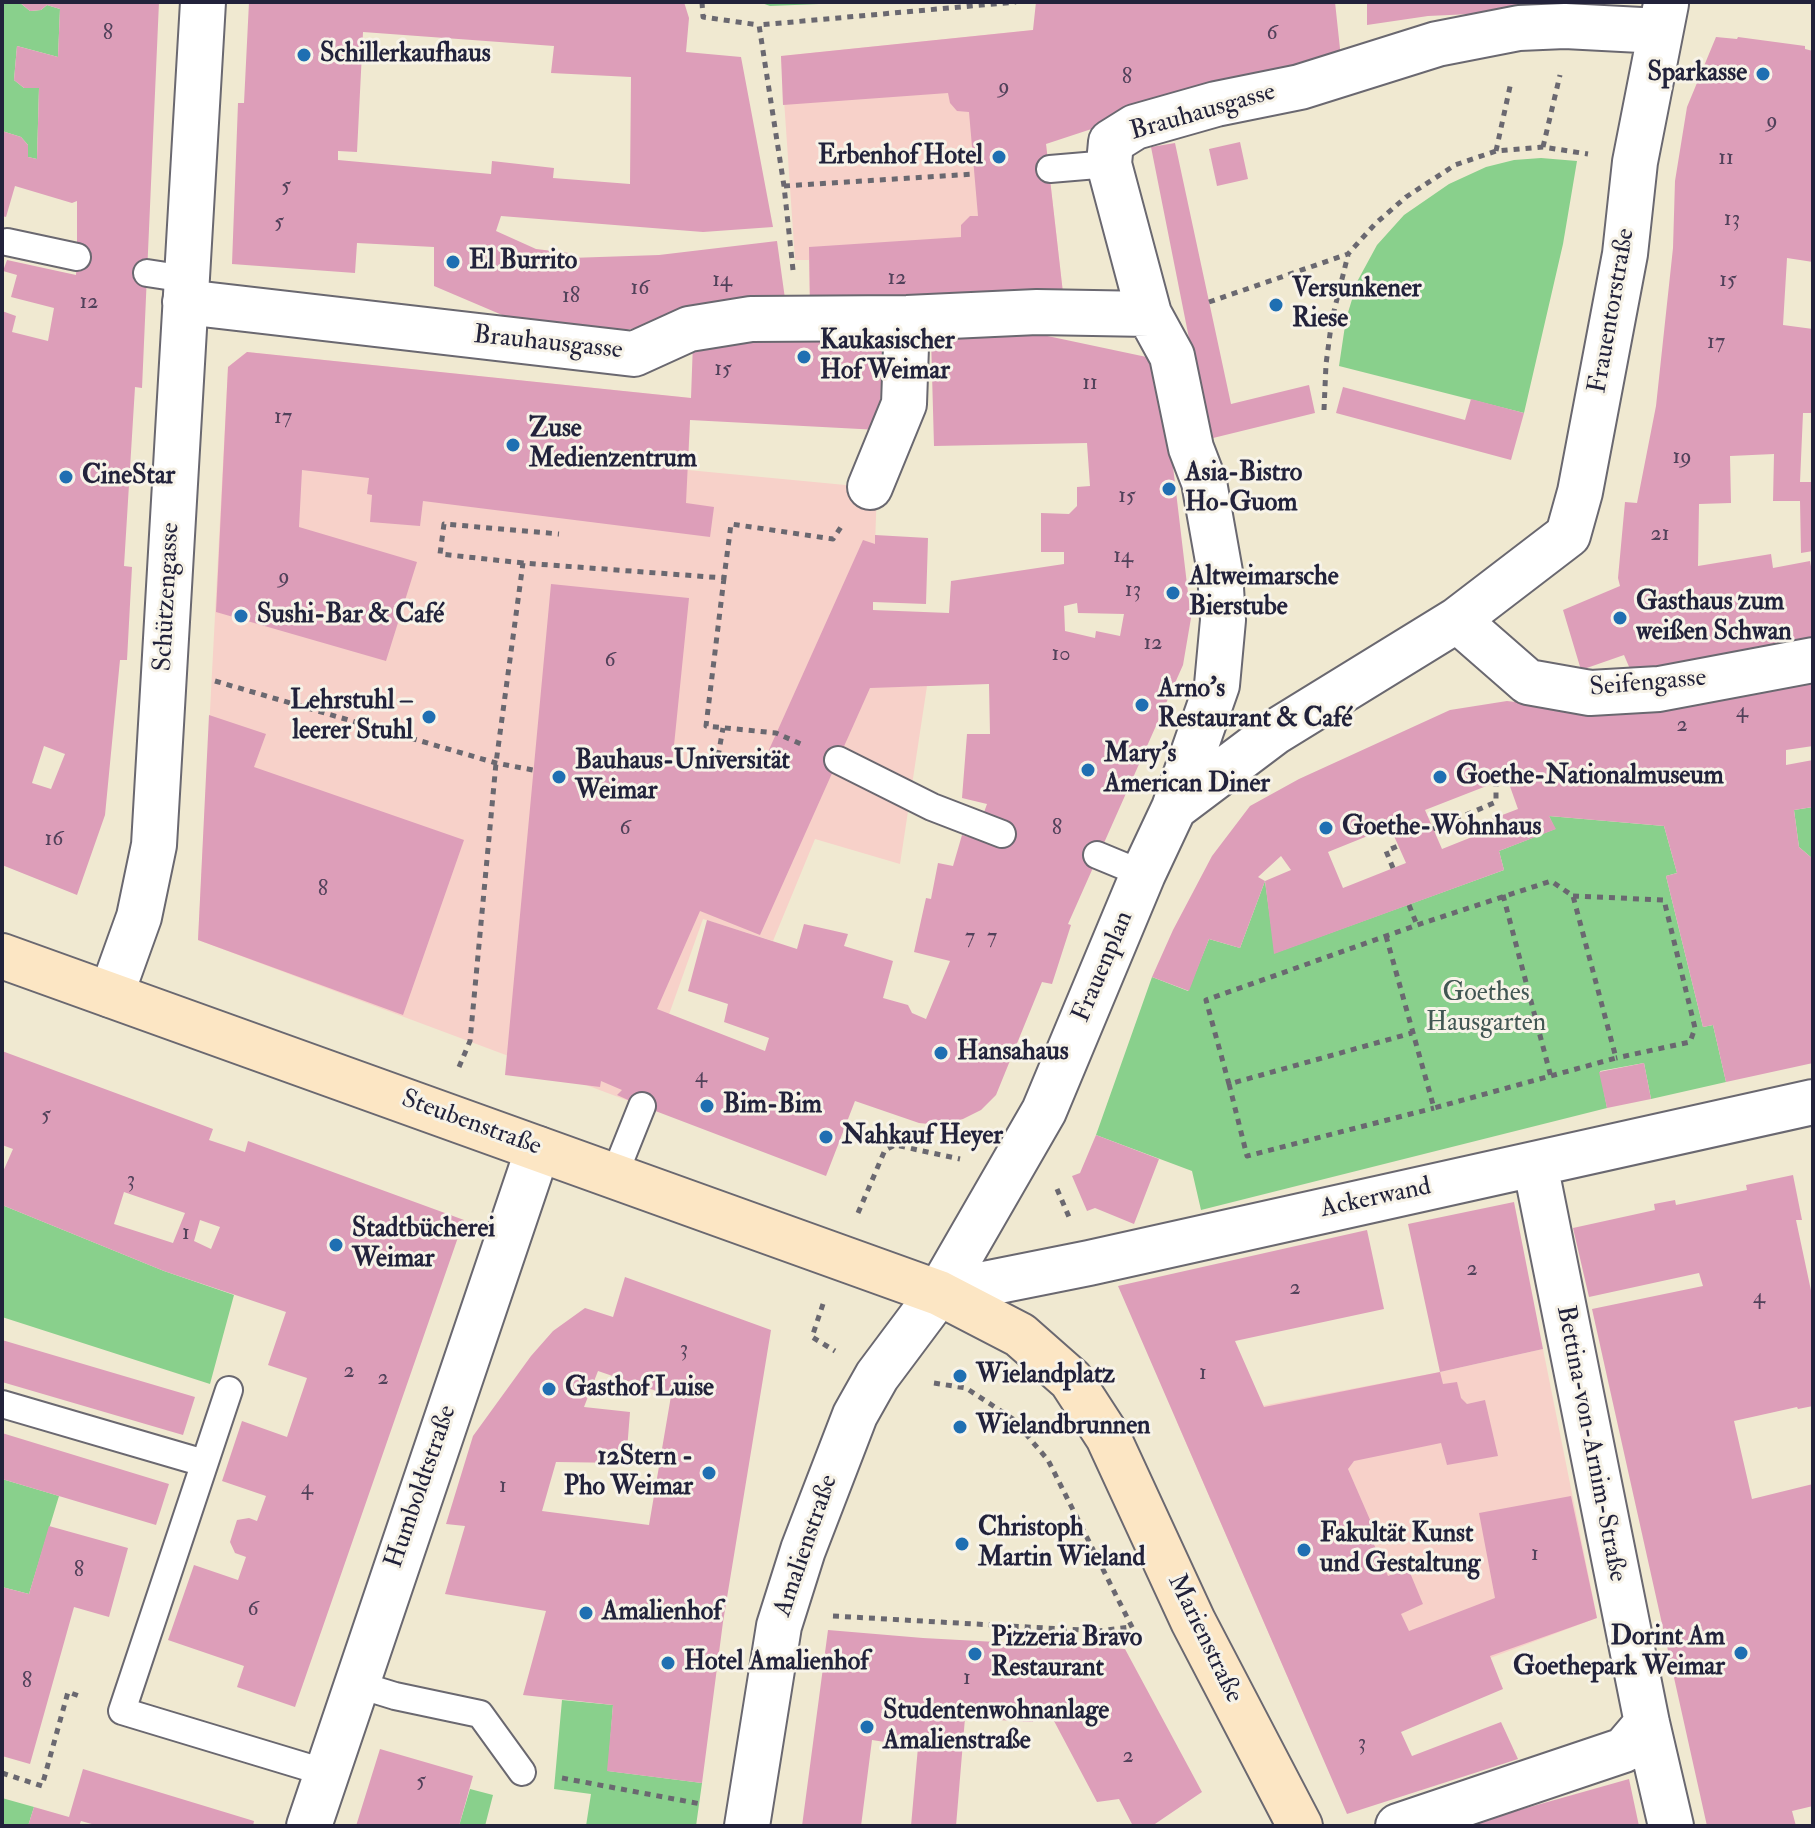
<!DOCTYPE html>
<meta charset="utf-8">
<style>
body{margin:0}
#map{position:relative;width:1815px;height:1828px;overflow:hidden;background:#f0e9d1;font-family:"IM FELL Double Pica",serif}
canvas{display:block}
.frame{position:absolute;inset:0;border:4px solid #22223b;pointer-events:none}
</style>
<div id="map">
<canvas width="1815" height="1828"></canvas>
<div class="frame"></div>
</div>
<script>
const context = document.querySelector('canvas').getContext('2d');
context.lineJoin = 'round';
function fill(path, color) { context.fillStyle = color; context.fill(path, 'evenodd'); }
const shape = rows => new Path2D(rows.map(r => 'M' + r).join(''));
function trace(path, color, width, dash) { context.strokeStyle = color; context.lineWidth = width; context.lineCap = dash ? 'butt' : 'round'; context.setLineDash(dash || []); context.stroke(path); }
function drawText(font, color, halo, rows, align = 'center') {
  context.font = font + ' "IM FELL Double Pica",serif'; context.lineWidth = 6; context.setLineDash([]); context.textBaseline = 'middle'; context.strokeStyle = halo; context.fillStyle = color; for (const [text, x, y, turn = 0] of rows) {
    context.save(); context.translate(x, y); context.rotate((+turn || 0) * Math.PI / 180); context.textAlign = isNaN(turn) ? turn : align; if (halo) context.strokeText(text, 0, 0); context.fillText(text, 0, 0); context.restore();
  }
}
const built = shape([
 [1033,30,1063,293,810,307,809,260,795,260,781,56],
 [247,352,691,398,688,470,877,488,870,687,927,686,900,864,815,839,773,941,703,919,637,1104,198,940,228,367],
 [1543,1349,1597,1618,1309,1726,1177,1422,1440,1372]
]);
const green = shape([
 [3,2,19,2,30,11,41,10,47,5,60,9,58,57,17,46,14,80,24,88,39,88,37,159,28,157,28,145,21,137,2,131],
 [759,2,868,2,770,6],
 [1541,158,1577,161,1563,244,1524,413,1339,366,1346,319,1358,280,1377,245,1404,215,1449,184,1486,167,1514,160],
 [1813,807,1813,859,1799,847,1794,810],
 [1549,816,1664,826,1677,873,1666,876,1703,1027,1713,1025,1726,1082,1651,1099,1644,1063,1600,1071,1607,1108,1201,1210,1192,1171,1096,1135,1152,977,1188,991,1209,939,1240,948,1265,881,1275,953,1504,870,1499,851,1555,829],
 [2,1205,164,1271,234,1295,210,1384,2,1317],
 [2,1479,59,1496,29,1594,2,1587],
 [562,1700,613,1705,608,1771,702,1783,696,1826,586,1826,591,1794,554,1789],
 [470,1789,493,1795,485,1826,459,1826],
 [2,1798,34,1807,28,1826,2,1826]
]);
const building = shape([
 [19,2,159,2,142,388,135,387,124,566,132,567,127,660,120,660,105,815,77,895,2,865,2,311,16,316,12,332,48,341,54,308,11,297,17,275,3,271,7,260,76,275,77,257,77,201,72,203,15,186,6,217,2,216,2,131,21,137,28,145,28,157,37,159,39,88,24,88,14,80,17,46,58,57,60,9,47,5,41,10,30,11],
 [44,746,65,754,51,789,32,783],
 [249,2,684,2,689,18,686,52,741,57,773,227,703,232,501,216,496,231,536,249,569,253,570,258,659,255,777,241,786,306,617,331,521,323,434,286,434,247,357,243,355,273,232,264,238,103,244,103],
 [363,32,554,46,551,73,631,77,630,184,553,178,554,168,492,161,491,174,338,160,338,151,357,152],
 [1036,2,1335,2,1341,58,1216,88,1046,144,1063,293,810,307,809,247,961,237,961,225,970,216,978,216,969,112,957,111,950,103,948,93,783,105,781,56,1033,30],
 [1367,2,1600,2,1600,8,1428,16,1367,25],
 [1716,37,1737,39,1738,37,1805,46,1805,49,1813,51,1813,262,1787,258,1783,325,1813,329,1813,413,1803,413,1800,482,1813,482,1813,551,1801,553,1800,501,1773,501,1774,454,1730,456,1731,503,1699,504,1698,566,1771,554,1773,568,1810,561,1813,578,1813,642,1665,667,1630,669,1624,655,1581,670,1563,610,1620,586,1618,578,1625,502,1637,503,1656,406,1673,248,1675,181,1687,107],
 [1240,142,1248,179,1217,186,1209,149],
 [1175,143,1231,404,1309,385,1315,413,1209,439,1151,147],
 [1038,334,1156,359,1172,458,1191,618,1183,665,1068,924,1071,925,1052,984,1042,982,996,1095,981,1110,963,1119,939,1125,919,1123,855,1101,826,1176,637,1104,617,1095,622,1090,601,1081,600,1087,505,1075,551,584,689,598,672,765,759,772,863,540,875,544,875,535,928,538,926,604,873,602,873,610,949,613,951,581,1064,564,1064,552,1041,552,1041,513,1069,514,1077,506,1077,487,1090,486,1087,443,934,446,931,338],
 [1077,603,1078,613,1124,614,1120,636,1096,631,1095,638,1065,631,1064,606],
 [989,684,990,734,967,734,962,798,987,804,983,815,997,845,962,835,953,866,938,863,931,899,926,898,914,952,950,961,926,1019,912,1013,908,1005,883,998,893,961,844,946,848,934,804,924,797,949,707,920,688,991,728,1004,724,1022,769,1038,765,1051,657,1009,700,911,760,935,870,688],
 [883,336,879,430,690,420,686,503,714,507,710,537,423,501,420,526,370,522,372,495,367,494,369,478,302,470,299,527,417,562,386,661,216,612,228,367,247,352,691,398,693,342],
 [1343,387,1465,420,1471,399,1524,413,1511,460,1336,413],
 [1813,675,1813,746,1786,750,1786,765,1813,760,1813,807,1794,810,1799,847,1813,859,1813,1063,1726,1082,1713,1025,1703,1027,1666,876,1677,873,1664,826,1549,816,1556,829,1499,851,1504,870,1274,954,1265,881,1240,948,1209,939,1189,991,1152,977,1173,930,1212,856,1250,806,1299,779,1450,710,1507,701,1558,707],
 [1507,778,1518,809,1484,822,1487,831,1442,849,1425,810],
 [1390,827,1406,863,1343,888,1328,852],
 [1281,856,1291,870,1265,881,1258,877],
 [209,715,266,734,254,767,464,840,403,1015,198,940],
 [2,1051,213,1129,209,1140,245,1152,248,1141,464,1220,295,1707,237,1687,244,1666,168,1640,194,1565,238,1580,246,1557,235,1553,230,1542,237,1520,249,1518,257,1521,266,1496,222,1481,242,1421,287,1437,307,1378,268,1365,286,1312,164,1271,2,1205,2,1174,13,1149,2,1145],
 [124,1192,185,1213,173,1243,114,1224],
 [200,1220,220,1227,211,1249,194,1241],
 [1644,1063,1651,1099,1607,1108,1599,1072],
 [1096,1135,1159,1159,1134,1224,1095,1208,1087,1211,1072,1176,1080,1173],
 [1793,1175,1802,1220,1796,1220,1813,1300,1813,1406,1798,1409,1797,1407,1734,1421,1752,1499,1813,1484,1813,1806,1792,1811,1796,1826,1707,1826,1592,1309,1703,1286,1699,1273,1589,1297,1573,1228,1655,1210,1654,1204,1675,1200,1676,1205,1747,1190,1746,1185],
 [1514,1202,1543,1349,1440,1372,1443,1384,1457,1382,1461,1398,1467,1404,1485,1400,1498,1456,1447,1465,1441,1443,1354,1461,1348,1469,1374,1529,1368,1531,1388,1576,1408,1568,1423,1604,1401,1614,1409,1631,1495,1598,1479,1513,1571,1496,1597,1618,1490,1656,1503,1689,1401,1732,1412,1756,1501,1722,1518,1759,1347,1814,1118,1286,1367,1230,1384,1309,1235,1341,1264,1407,1440,1372,1408,1224],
 [625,1277,771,1330,723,1622,702,1783,607,1771,613,1705,523,1695,546,1611,445,1594,465,1526,446,1524,473,1436,531,1356,553,1331,585,1308,613,1317],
 [598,1371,671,1396,649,1525,542,1511,556,1462,626,1463,630,1412,584,1407],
 [2,1340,195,1397,183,1435,2,1382],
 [2,1433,169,1484,156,1525,2,1479],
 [49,1526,128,1548,109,1617,74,1607,30,1764,2,1756,2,1587,29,1594],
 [828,1630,923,1638,1125,1649,1202,1792,1152,1826,1133,1826,1119,1799,1097,1802,1045,1704,1036,1704,1033,1722,965,1718,956,1826,911,1826,918,1747,872,1740,861,1826,802,1826],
 [380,1749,473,1776,459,1826,356,1826],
 [83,1769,254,1821,253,1826,99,1826,81,1821,79,1826,28,1826,34,1807,69,1817],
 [1629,1779,1639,1826,1466,1826,1466,1825]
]);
const path = shape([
 [702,2,703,17,759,25],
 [1543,147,1560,75],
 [1496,151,1511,82],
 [784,186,974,174],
 [793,270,784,186,759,25,1016,2],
 [1209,302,1348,254,1375,224,1406,197,1455,165,1496,151,1543,147,1588,154],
 [1324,410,1326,364,1332,319,1348,255],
 [523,563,440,554,444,524,559,534],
 [724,578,706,726,776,733,801,744],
 [215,681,496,763,533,770],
 [716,768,723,728],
 [1433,829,1496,802,1496,782],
 [1393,868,1386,851,1398,846],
 [1503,895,1551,1077],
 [1573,896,1664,900,1695,1028,1690,1042,1616,1058],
 [1409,905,1417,925],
 [1386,936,1434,1108,1616,1058,1573,896,1551,881,1417,925,1206,1000,1229,1084,1412,1033],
 [459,1067,470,1041,496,763,523,563,724,578,731,524,833,539,841,527],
 [1229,1084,1247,1156,1434,1108],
 [1057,1189,1069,1217],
 [858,1213,885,1150,895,1145,960,1159],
 [823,1304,812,1337,835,1351],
 [934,1383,966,1388,1013,1419,1048,1460,1140,1643],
 [833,1616,1099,1631,1131,1627],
 [2,1773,42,1786,68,1692,82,1697],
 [562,1778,701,1804]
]);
const lane = shape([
 [1050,169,1109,164],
 [7,242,77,257],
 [147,273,186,279],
 [838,760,932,807,1002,834],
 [1097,855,1143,874],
 [614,1176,642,1106],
 [229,1390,122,1711,327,1773],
 [2,1404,204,1463],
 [356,1684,395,1696,480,1714,522,1772]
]);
const street = shape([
 [185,302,634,354,689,329,751,319,907,318,1037,312,1149,314],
 [870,487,904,404,907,318],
 [1457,620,1528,682,1590,693,1659,689,1813,660],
 [1174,808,1275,732,1457,620,1568,535,1580,492,1625,254,1635,162,1666,4],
 [111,995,139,917,154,845,203,2],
 [1535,1164,1647,1723,1671,1826],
 [939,1293,1089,1263,1813,1102],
 [309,1826,538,1149],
 [747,1826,779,1626,803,1550,855,1415,877,1376,939,1293,1044,1111,1143,874,1174,808,1217,685,1223,620,1220,572,1204,482,1191,448,1172,356,1149,314,1109,164,1111,142,1135,127,1216,104,1300,87,1437,44,1519,28,1565,26,1660,31],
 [1398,1826,1624,1750,1647,1723]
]);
const secondary = shape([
 [2,956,939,1293,1020,1335,1071,1380,1108,1437,1193,1621,1300,1826]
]);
const markers = [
 [304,55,8,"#1f6fb2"],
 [1763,74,8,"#1f6fb2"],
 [999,157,8,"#1f6fb2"],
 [453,262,8,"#1f6fb2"],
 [1276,305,8,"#1f6fb2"],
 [804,357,8,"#1f6fb2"],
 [513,445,8,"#1f6fb2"],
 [66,477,8,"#1f6fb2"],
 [1169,489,8,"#1f6fb2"],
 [1173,593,8,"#1f6fb2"],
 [241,616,8,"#1f6fb2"],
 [1620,618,8,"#1f6fb2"],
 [1142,705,8,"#1f6fb2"],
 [429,717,8,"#1f6fb2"],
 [1088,770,8,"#1f6fb2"],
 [559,777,8,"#1f6fb2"],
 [1440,777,8,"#1f6fb2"],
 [1326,828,8,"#1f6fb2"],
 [941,1053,8,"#1f6fb2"],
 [707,1106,8,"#1f6fb2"],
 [826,1137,8,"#1f6fb2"],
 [336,1245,8,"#1f6fb2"],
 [960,1376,8,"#1f6fb2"],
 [549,1389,8,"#1f6fb2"],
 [960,1427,8,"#1f6fb2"],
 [709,1473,8,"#1f6fb2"],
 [962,1544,8,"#1f6fb2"],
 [1304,1550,8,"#1f6fb2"],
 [586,1613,8,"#1f6fb2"],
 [1741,1653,8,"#1f6fb2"],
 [975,1654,8,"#1f6fb2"],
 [668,1663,8,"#1f6fb2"],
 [867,1727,8,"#1f6fb2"]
];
const numberNames = [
 ["8",108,34],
 ["6",1272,34],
 ["8",1127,78],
 ["9",1004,88],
 ["9",1772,122],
 ["11",1726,159],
 ["5",286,187],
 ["13",1732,220],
 ["5",279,223],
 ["12",897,279],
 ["14",722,281],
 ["15",1728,281],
 ["16",640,289],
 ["18",571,297],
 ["12",89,303],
 ["17",1716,343],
 ["15",723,370],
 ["11",1090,384],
 ["17",283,418],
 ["19",1682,458],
 ["15",1127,497],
 ["21",1660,535],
 ["14",1123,557],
 ["9",284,578],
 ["13",1133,591],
 ["12",1153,644],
 ["10",1061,655],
 ["6",610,661],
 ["4",1742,712],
 ["2",1682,726],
 ["6",625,829],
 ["8",1057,829],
 ["16",54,840],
 ["8",323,890],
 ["7",970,938],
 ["7",992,938],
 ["4",701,1077],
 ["5",46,1116],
 ["3",131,1181],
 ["1",186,1234],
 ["2",1472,1270],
 ["2",1295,1289],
 ["4",1759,1298],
 ["3",684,1350],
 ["2",349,1372],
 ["1",1203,1374],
 ["2",383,1379],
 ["1",503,1487],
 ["4",307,1489],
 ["1",1535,1555],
 ["8",79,1571],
 ["6",253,1610],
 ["1",967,1679],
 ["8",27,1682],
 ["3",1362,1744],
 ["2",1128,1757],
 ["5",421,1782]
];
const poiNames = [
 ["Schillerkaufhaus",320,55],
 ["Sparkasse",1747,74,"right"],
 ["Erbenhof Hotel",983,157,"right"],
 ["El Burrito",469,262],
 ["Versunkener",1292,290],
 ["Riese",1292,320],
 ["Kaukasischer",820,342],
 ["Hof Weimar",820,372],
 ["Zuse",529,430],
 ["Medienzentrum",529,460],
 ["Asia-Bistro",1185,474],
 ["Ho-Guom",1185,504],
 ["CineStar",82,477],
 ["Altweimarsche",1189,578],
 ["Bierstube",1189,608],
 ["Gasthaus zum",1636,603],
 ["weißen Schwan",1636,633],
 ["Sushi-Bar & Café",257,616],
 ["Arno's",1158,690],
 ["Restaurant & Café",1158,720],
 ["Lehrstuhl –",413,702,"right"],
 ["leerer Stuhl",413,732,"right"],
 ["Mary's",1104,755],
 ["American Diner",1104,785],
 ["Bauhaus-Universität",575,762],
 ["Weimar",575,792],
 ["Goethe-Nationalmuseum",1456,777],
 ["Goethe-Wohnhaus",1342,828],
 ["Hansahaus",957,1053],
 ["Bim-Bim",723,1106],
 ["Nahkauf Heyer",842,1137],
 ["Stadtbücherei",352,1230],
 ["Weimar",352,1260],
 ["Wielandplatz",976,1376],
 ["Gasthof Luise",565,1389],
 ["Wielandbrunnen",976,1427],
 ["12Stern -",693,1458,"right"],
 ["Pho Weimar",693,1488,"right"],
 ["Christoph",978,1529],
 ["Martin Wieland",978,1559],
 ["Fakultät Kunst",1320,1535],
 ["und Gestaltung",1320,1565],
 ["Amalienhof",602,1613],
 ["Dorint Am",1725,1638,"right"],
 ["Goethepark Weimar",1725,1668,"right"],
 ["Pizzeria Bravo",991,1639],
 ["Restaurant",991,1669],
 ["Hotel Amalienhof",684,1663],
 ["Studentenwohnanlage",883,1712],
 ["Amalienstraße",883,1742]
];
const streetNames = [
 ["Brauhausgasse",1203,113,-16],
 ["Frauentorstraße",1613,311,-80],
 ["Brauhausgasse",548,344,6],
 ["Schützengasse",168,597,-87],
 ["Seifengasse",1648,684,-5],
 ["Frauenplan",1104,967,-67],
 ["Steubenstraße",471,1124,20],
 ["Ackerwand",1376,1199,-12],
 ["Bettina-von-Arnim-Straße",1590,1444,79],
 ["Humboldtstraße",422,1487,-71],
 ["Amalienstraße",807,1546,-71],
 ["Marienstraße",1204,1639,64]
];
const parkNames = [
 ["Goethes",1486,994],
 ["Hausgarten",1486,1024]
];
fill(built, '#f7d1c9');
fill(green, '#89d08c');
fill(building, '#dd9eb9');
trace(lane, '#6a6870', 30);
trace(street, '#6a6870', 48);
trace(secondary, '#6a6870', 48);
trace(path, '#6a6870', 5, [6, 6]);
trace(lane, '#fff', 26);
trace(street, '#fff', 44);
trace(secondary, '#fce6c4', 44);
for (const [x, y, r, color] of markers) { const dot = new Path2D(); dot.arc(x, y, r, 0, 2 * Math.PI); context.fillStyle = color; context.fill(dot); trace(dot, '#f7f3e8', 3); }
drawText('22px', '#51415a', null, numberNames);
drawText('bold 26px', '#22223b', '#f7f3e8', poiNames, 'left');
drawText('26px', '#22223b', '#f7f3e8', streetNames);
drawText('26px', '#415653', '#f7f3e8', parkNames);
</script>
